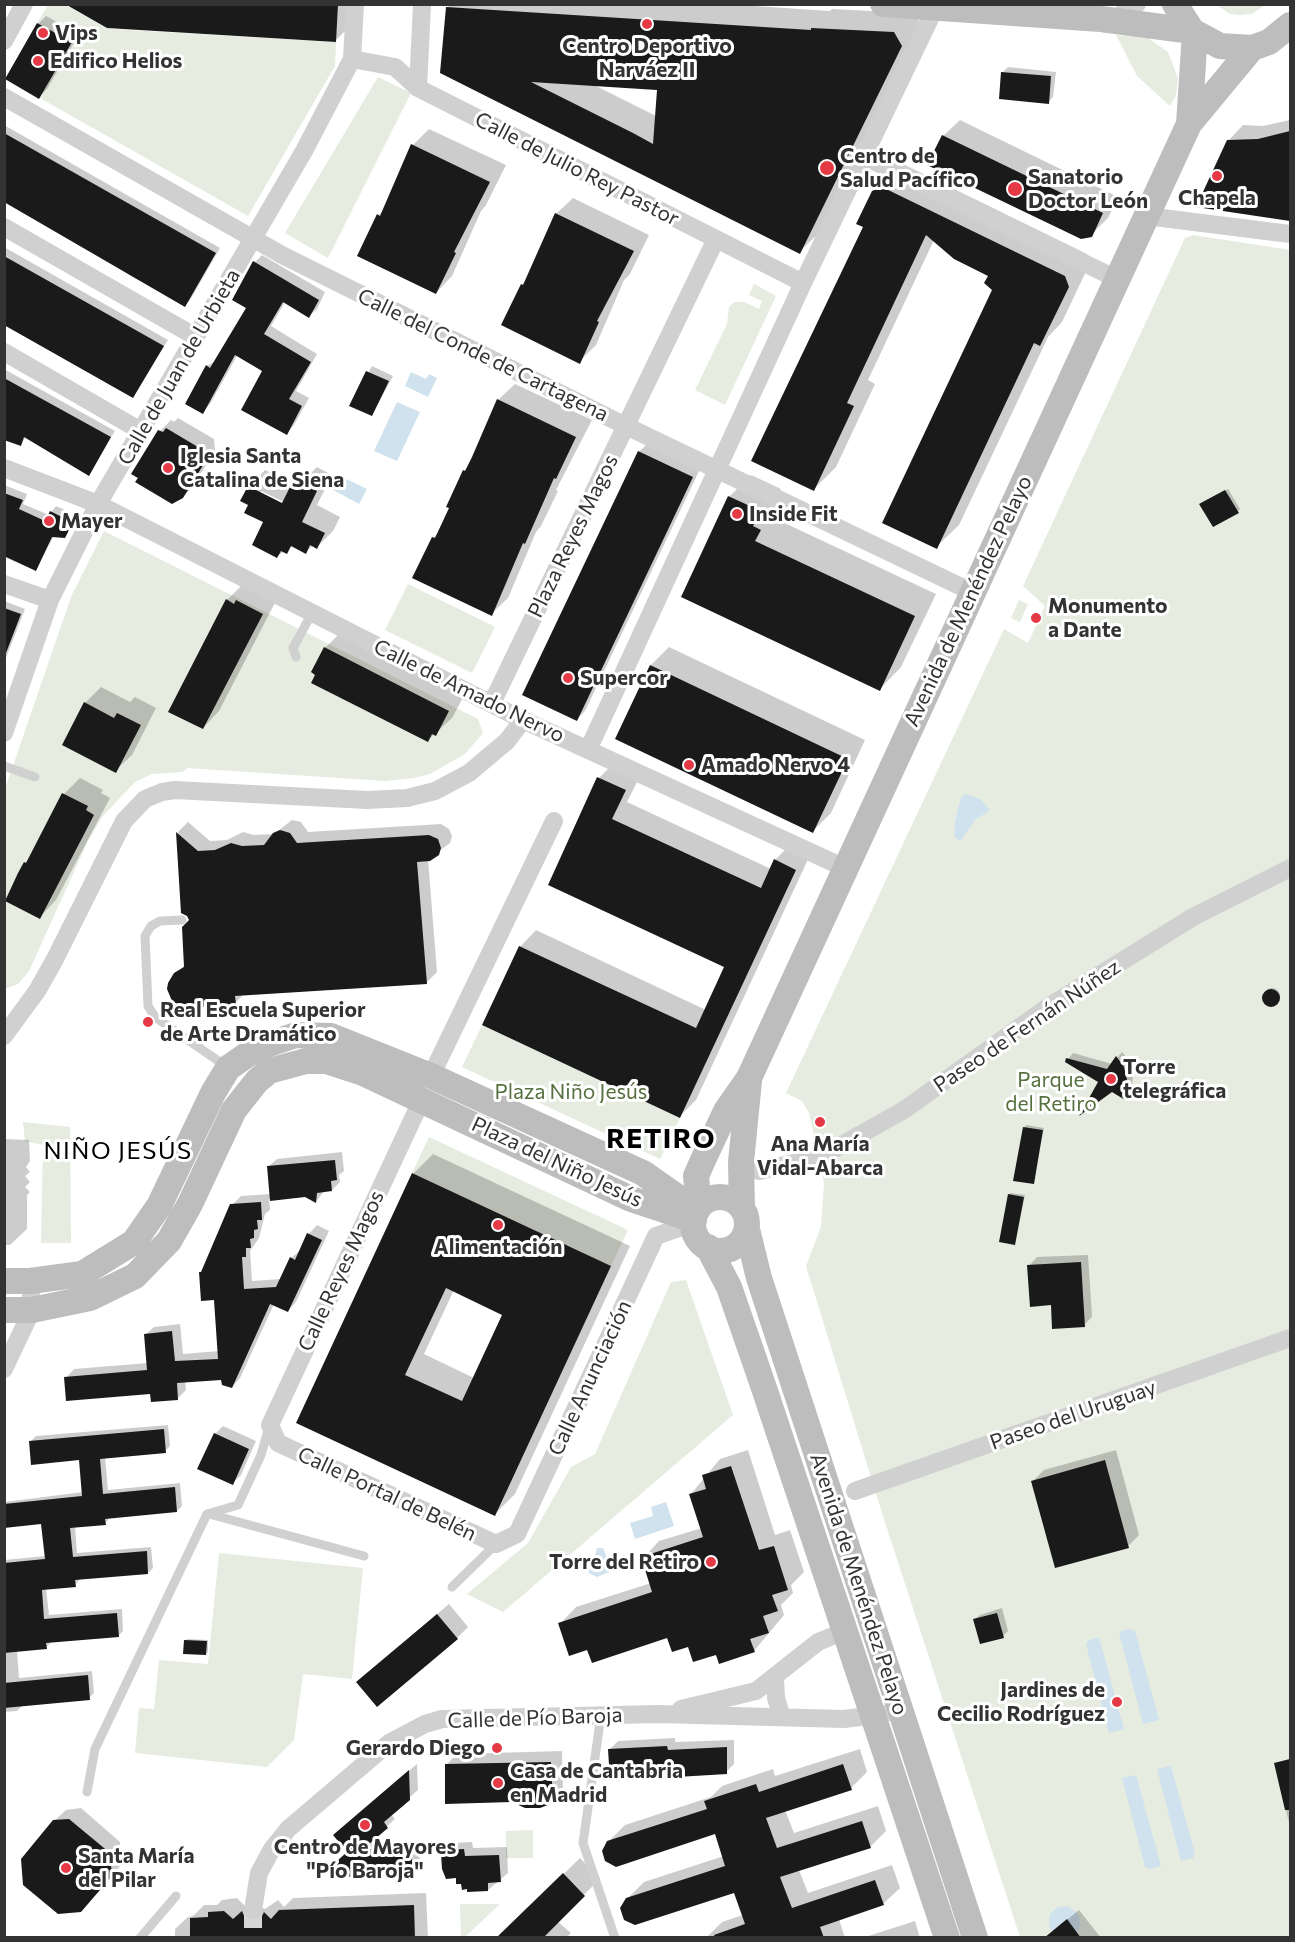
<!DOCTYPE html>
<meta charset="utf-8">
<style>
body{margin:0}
#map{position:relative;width:1295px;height:1942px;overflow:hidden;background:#fff;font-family:Commissioner,sans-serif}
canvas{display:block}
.frame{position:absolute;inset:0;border:6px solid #333;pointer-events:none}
</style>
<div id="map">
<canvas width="1295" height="1942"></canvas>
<div class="frame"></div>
</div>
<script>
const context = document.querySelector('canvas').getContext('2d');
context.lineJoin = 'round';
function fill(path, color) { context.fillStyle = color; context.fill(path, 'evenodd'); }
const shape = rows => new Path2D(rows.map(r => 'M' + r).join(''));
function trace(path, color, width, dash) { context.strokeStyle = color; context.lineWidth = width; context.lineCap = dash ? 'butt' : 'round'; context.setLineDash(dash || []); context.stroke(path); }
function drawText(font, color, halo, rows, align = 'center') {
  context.font = font + ' Commissioner,sans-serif'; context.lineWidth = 6; context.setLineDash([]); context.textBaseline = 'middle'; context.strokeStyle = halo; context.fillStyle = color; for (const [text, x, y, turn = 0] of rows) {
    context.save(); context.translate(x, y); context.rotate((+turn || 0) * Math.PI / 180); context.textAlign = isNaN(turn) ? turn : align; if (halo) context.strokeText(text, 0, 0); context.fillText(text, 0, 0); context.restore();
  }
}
const green = shape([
 [48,5,65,5,105,27,114,29,336,42,335,66,248,216,40,98,71,43,37,23],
 [1217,5,1265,5,1252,14,1241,15,1230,14],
 [1116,35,1148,38,1168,52,1178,78,1176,96,1170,106,1137,76],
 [378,77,411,93,328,258,285,233],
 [1193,235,1290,250,1290,1937,1020,1937,882,1513,806,1266,821,1227,824,1183,809,1113,802,1101,786,1093,1004,629,1028,643,1045,606,1023,586,1185,238],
 [754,284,776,296,725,405,695,390,727,324,729,307,734,302,744,302,759,309,762,301,749,295],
 [104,531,478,719,483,733,465,754,430,774,414,778,385,781,187,768,183,772,152,774,135,782,102,817,87,843,29,971,18,984,5,989,5,789,71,597],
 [408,584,495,627,472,673,385,630],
 [1019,600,1028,604,1020,622,1011,618],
 [482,1025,680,1118,660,1159,462,1067],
 [23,1122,70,1127,71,1243,41,1243,43,1145,25,1141],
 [429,1137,628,1230,611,1266,412,1173],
 [686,1280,733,1415,503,1612,467,1594,528,1543,571,1467,595,1454,671,1282],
 [219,1553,363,1568,352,1679,303,1674,294,1740,267,1767,135,1753,139,1708,154,1709,159,1660,208,1664],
 [533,1830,533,1858,506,1858,506,1831],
 [460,1904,500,1904,465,1937,461,1938]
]);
const water = shape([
 [411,372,426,379,429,374,437,378,428,397,405,386],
 [397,402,420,412,397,461,374,451],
 [340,476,367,489,359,504,333,490],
 [965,794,980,799,990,810,975,820,961,840,958,840,954,836,955,821,961,798],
 [666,1502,674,1526,635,1539,630,1523,653,1516,651,1507],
 [597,1548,603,1548,610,1565,609,1572,597,1577,589,1573,587,1566,589,1561,594,1559],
 [1130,1629,1135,1631,1159,1720,1143,1724,1119,1632],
 [1099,1637,1124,1729,1109,1733,1086,1644,1089,1640],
 [1171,1766,1195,1854,1193,1858,1181,1861,1157,1769],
 [1136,1775,1161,1866,1150,1869,1145,1867,1122,1778],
 [1068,1906,1079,1915,1080,1925,1077,1932,1067,1920,1052,1932,1049,1924,1050,1914,1058,1907]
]);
const shadow = shape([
 [68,4,353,4,352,24,335,41],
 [451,4,725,4,830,11,832,9,914,13,921,25,819,233,799,252,442,72,447,8],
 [594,85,659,89,657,116,652,114],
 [46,16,79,34,47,89,39,97,38,24],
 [1008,67,1056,72,1053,97,1048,102,1002,73],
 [960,120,1118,197,1108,218,1091,235,943,136],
 [1290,120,1290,219,1198,206,1228,141,1243,125,1263,126],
 [4,125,220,248,190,300,185,305,131,276,97,253,4,200],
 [429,129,506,165,486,205,481,211,452,276,436,293,379,215,384,210,413,145],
 [905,165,1087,254,1090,263,1062,322,1048,337,959,525,936,547,994,289,990,275,934,240,868,380,875,384,836,467,813,490,873,192,896,169],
 [573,198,649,235,630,274,624,280,596,345,579,362,522,285,528,279,556,214],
 [4,247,168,340,132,396,4,325],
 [262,255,325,292,317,309,309,316,285,302,271,326,317,354,296,391,309,398,294,425,287,433,264,370,238,354,210,404,203,412,207,366,217,360,248,308,255,262],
 [372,366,393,376,372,415,351,405],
 [4,369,115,431,89,474,26,437,20,444,4,405],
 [515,384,592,420,556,490,558,491,541,526,536,532,508,598,491,614,433,538,440,531,464,471,470,465,498,400],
 [178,418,214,439,215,450,194,485,183,497,160,431,171,420,174,422],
 [647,444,700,469,585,711,577,719,639,452],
 [317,467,332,475,317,505,340,517,333,531,317,547,313,545,306,552,293,546,277,556,265,521,250,504,249,487,265,470,294,484,308,471,311,473],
 [261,491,290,505,288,507,261,494],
 [751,475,781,489,774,504,781,508,776,519,936,594,901,667,880,689,683,596,730,496],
 [4,485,27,494,23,504,49,515,56,506,70,512,75,520,65,536,54,536,35,570,4,557],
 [1228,489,1240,509,1238,511,1203,502],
 [243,584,278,597,219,711,203,728,227,600],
 [4,601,25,609,4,663],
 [342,631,465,694,452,718,428,740,325,648],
 [669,647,865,740,831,813,813,831,651,665],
 [101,687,130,702,135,697,156,708,132,755,115,771,85,703],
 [615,762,641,774,627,802,771,869,775,860,791,844,811,853,696,1100,680,1116,484,1024,520,947,536,930,706,1010,726,966,550,884,599,778],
 [80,778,103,790,101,793,110,798,56,900,40,917,25,863,32,856,64,794],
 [292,820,301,822,308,832,441,824,449,829,452,836,450,843,428,859,437,972,426,983,244,994,235,1003,171,978,185,965,190,920,189,915,183,912,178,832,188,822,210,841,227,840,243,832,254,835,274,834],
 '1264 996a8 8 0 1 1 16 0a8 8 0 1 1-16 0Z',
 [1122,1052,1129,1061,1133,1078,1130,1093,1125,1098,1068,1059,1073,1053,1112,1064],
 [1026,1125,1044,1128,1033,1182,1024,1128],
 [4,1139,29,1140,30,1161,26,1167,30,1172,25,1176,30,1182,25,1187,30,1192,27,1195,27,1229,10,1245,4,1245],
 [342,1152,344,1171,339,1175,340,1182,332,1190,324,1191,316,1202,306,1195,269,1199,270,1210,265,1214,259,1238,250,1251,252,1281,281,1279,291,1258,301,1250,309,1234,317,1225,329,1231,296,1302,288,1311,274,1304,240,1378,232,1387,222,1379,185,1381,186,1390,178,1398,66,1378,74,1369,148,1363,145,1335,154,1327,180,1324,183,1354,219,1351,232,1205,241,1196,271,1194,268,1167,277,1159],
 [433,1154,630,1246,515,1494,495,1514,298,1422,413,1174],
 [454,1290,504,1314,474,1378,424,1354],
 [1011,1193,1025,1195,1015,1243,1009,1195],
 [1088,1255,1092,1317,1084,1325,1052,1304,1029,1266,1037,1257],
 [168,1425,170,1446,165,1451,105,1457,108,1490,180,1483,182,1506,177,1511,110,1517,105,1524,75,1526,77,1553,151,1547,153,1568,148,1573,80,1579,75,1585,46,1588,49,1615,122,1609,123,1631,118,1636,51,1642,46,1648,17,1651,19,1678,92,1671,94,1693,89,1698,22,1706,17,1711,4,1712,4,1560,46,1556,43,1523,4,1526,4,1502,83,1492,81,1458,31,1441,36,1436],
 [223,1426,256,1441,241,1475,233,1483,215,1434],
 [748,1450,775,1535,790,1530,804,1572,791,1585,793,1593,781,1605,784,1615,754,1651,717,1653,667,1636,588,1648,560,1624,576,1607,651,1583,643,1558,659,1541,702,1528,691,1494,720,1459],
 [1116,1450,1139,1535,1128,1546,1033,1481,1044,1470],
 [449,1604,468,1627,457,1638,369,1672],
 [1002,1608,1008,1631,1003,1636,974,1620,980,1615],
 [187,1639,208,1640,208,1652,205,1654,185,1641],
 [675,1738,675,1742,734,1740,734,1764,726,1772,610,1749,618,1741],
 [860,1749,867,1772,851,1788,785,1810,794,1833,878,1806,886,1831,870,1847,799,1870,808,1893,892,1865,900,1888,883,1904,839,1919,845,1938,706,1938,722,1922,743,1915,735,1891,627,1899,644,1882,724,1856,716,1832,608,1842,625,1825,711,1797,722,1786,773,1769,775,1776],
 [562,1751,563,1790,552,1802,446,1765,457,1754],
 [1290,1759,1290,1827,1275,1764],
 [417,1764,418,1790,391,1814,395,1819,369,1842,419,1841,420,1865,412,1873,349,1852,343,1827],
 [81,1808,120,1842,122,1864,81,1911,54,1821,66,1810],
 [472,1842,473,1848,507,1847,508,1873,488,1890,463,1882,445,1851,453,1843],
 [580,1858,600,1879,557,1921,571,1933,566,1938,498,1938],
 [426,1893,428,1938,175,1938,175,1929,188,1917,193,1916,204,1905,217,1905,222,1900,237,1898,247,1908,258,1906,265,1909,278,1900,284,1907,293,1898],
 [1079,1910,1101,1938,1047,1938,1057,1928],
 [915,1921,920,1938,862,1938]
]);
const building = shape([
 [65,4,338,4,336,42,107,28],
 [446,7,811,30,811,28,894,32,902,46,800,254,440,73],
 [531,82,657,90,653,144,633,133],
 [37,23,72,42,39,99,5,79],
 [1001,72,1051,76,1049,104,999,99],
 [1290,131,1290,221,1196,207,1227,140,1258,139],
 [4,133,216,253,185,307,4,202],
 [942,135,1103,213,1092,237,1081,239,927,165],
 [411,144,490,182,454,252,456,253,436,294,357,256,377,214,380,216],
 [882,187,1065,276,1069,287,1040,346,1034,343,937,549,882,523,992,290,984,283,988,276,954,259,926,235,847,403,854,406,814,491,751,461,863,227,856,224,872,191],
 [555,213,634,251,597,321,599,322,580,364,501,325,521,284,523,285],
 [4,256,164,346,133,398,4,325],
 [253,261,319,300,309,318,283,302,264,334,311,362,289,399,302,406,287,435,241,410,262,371,235,355,203,414,185,404,206,365,210,368,246,308,232,300],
 [366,371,389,381,372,416,349,406],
 [4,378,111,437,89,476,24,437,21,446,4,440],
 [497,399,576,437,556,479,554,478,525,544,523,543,492,616,412,578,432,537,435,538,449,508,446,507,463,470,465,471,472,457],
 [166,428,203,450,205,462,183,498,172,504,135,482,138,478,131,474,158,430,163,432],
 [638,451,693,477,577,721,522,695],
 [300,483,317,491,302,522,325,533,317,549,310,545,306,554,291,546,287,554,281,551,277,558,252,545,263,522,244,513,248,505,240,501,248,486,282,503,290,487,296,490],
 [1225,490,1239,513,1213,527,1199,504],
 [4,493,23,500,19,509,45,521,50,511,64,518,71,526,65,538,52,537,36,571,4,556],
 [728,496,761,511,753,526,761,530,755,541,915,616,880,691,681,597],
 [226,599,234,604,236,600,263,614,203,729,168,712],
 [4,608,21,614,6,653,4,653],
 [324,647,449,711,436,736,432,734,428,742,311,683,315,675,311,672],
 [650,665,848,759,813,833,615,739],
 [84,702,114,718,117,713,141,725,116,773,62,745],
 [597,777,626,790,612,819,761,888,774,859,796,870,680,1118,482,1025,519,946,696,1028,724,967,548,885],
 [62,793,88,806,86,810,94,815,40,919,5,901,18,873,24,862,26,863],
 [280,830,290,833,297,843,429,835,438,839,441,848,439,855,430,861,417,862,427,984,235,996,236,1004,184,1008,172,1001,167,989,168,983,174,973,184,967,182,927,189,920,187,916,181,913,176,832,198,851,215,850,231,843,242,846,264,845,273,833],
 '1262 998a9 9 0 1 1 18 0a9 9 0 1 1-18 0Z',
 [1116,1056,1124,1067,1128,1084,1125,1100,1112,1092,1079,1116,1098,1082,1065,1062,1066,1058,1107,1069],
 [1023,1127,1043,1130,1034,1184,1013,1181],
 [335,1160,337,1180,331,1181,332,1191,317,1193,316,1203,305,1197,270,1201,267,1166],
 [412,1173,611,1266,495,1516,296,1423],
 [446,1288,502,1315,462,1401,405,1375],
 [1008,1194,1024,1197,1015,1245,999,1242],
 [261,1202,262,1220,257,1220,258,1229,254,1230,254,1238,250,1239,251,1248,246,1248,246,1257,242,1257,244,1289,276,1287,290,1257,295,1260,307,1233,322,1240,288,1312,270,1304,232,1388,222,1385,221,1380,177,1383,178,1400,151,1402,150,1394,66,1401,64,1377,147,1370,144,1334,172,1331,175,1361,218,1359,214,1300,201,1301,199,1272,201,1272,230,1204],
 [1081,1262,1085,1327,1052,1329,1051,1305,1030,1307,1027,1265],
 [164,1429,166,1453,100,1459,103,1494,175,1487,177,1512,105,1519,106,1525,70,1528,73,1557,147,1551,148,1574,75,1580,76,1587,42,1590,44,1619,117,1613,119,1637,46,1643,47,1649,4,1653,4,1563,45,1559,41,1524,4,1528,4,1504,82,1496,79,1460,31,1465,29,1441],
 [214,1433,249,1449,233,1485,197,1469],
 [1105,1460,1129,1548,1055,1568,1031,1481],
 [731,1466,759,1550,774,1546,788,1590,772,1595,778,1611,763,1616,769,1633,750,1639,755,1652,719,1664,716,1655,693,1662,688,1647,672,1652,667,1638,592,1663,587,1650,569,1656,558,1623,652,1592,641,1557,703,1537,689,1494,706,1489,702,1475],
 [997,1613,1004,1638,980,1644,973,1619],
 [437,1614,458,1639,377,1707,356,1682],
 [184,1640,207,1641,206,1655,183,1654],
 [88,1675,90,1700,4,1708,4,1683],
 [667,1746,668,1750,727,1747,727,1774,610,1781,608,1749],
 [1290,1759,1290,1810,1285,1810,1274,1763],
 [551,1762,553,1803,540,1808,525,1808,512,1802,445,1804,445,1764],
 [843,1764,852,1790,766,1818,777,1848,862,1821,871,1848,780,1877,792,1908,875,1880,884,1905,820,1927,824,1938,715,1938,714,1935,745,1924,734,1893,635,1925,624,1920,620,1908,626,1898,725,1866,715,1834,616,1867,605,1861,602,1851,607,1841,707,1809,704,1801,756,1784,759,1792],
 [409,1770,410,1800,384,1822,388,1828,363,1849,412,1848,412,1875,337,1877,337,1861,347,1852,333,1835],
 [69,1819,110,1853,112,1876,81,1912,58,1914,23,1885,21,1859,53,1820],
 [464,1849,465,1856,499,1855,501,1882,488,1883,488,1891,467,1892,467,1889,462,1890,461,1884,456,1884,456,1878,446,1879,442,1869,441,1853,443,1850],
 [563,1873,585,1896,543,1938,496,1938],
 [414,1905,415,1938,190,1938,190,1918,208,1917,208,1912,224,1911,233,1919,242,1911,245,1918,252,1921,261,1918,264,1912,271,1919,279,1910],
 [1067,1919,1081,1938,1044,1938]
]);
const streetTunnel = shape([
 [253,1910,253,1938]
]);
const lane = shape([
 [296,657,293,648,312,613],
 [4,766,35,777],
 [182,920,160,921,151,926,145,936,148,1006,155,1017,227,1067],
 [209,1514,364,1556],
 [452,1587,496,1544],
 [601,1715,583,1843,615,1938],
 [87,1792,95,1749,207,1514,238,1505,261,1455,269,1427],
 [140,1938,176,1896]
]);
const street = shape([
 [1113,20,1137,4],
 [4,41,24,4],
 [352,59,395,67,418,88,803,283],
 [418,88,422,4],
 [4,97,282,255,626,426,972,592],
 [865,157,1117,279],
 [1146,216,1290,234],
 [4,227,196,337],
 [4,352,141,431],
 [4,468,98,504,523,720,845,868],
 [4,584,50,600],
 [492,703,716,239],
 [4,733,50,600,98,504,304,151,352,59,355,4],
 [588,750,803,283,935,8],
 [4,1036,37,991,54,961,124,821,145,799,162,792,175,790,367,800,407,798,435,791,469,773,507,741,523,720],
 [431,1076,554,821],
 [422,1099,270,1425,278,1443,496,1544,517,1534,656,1236,693,1223],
 [759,1171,820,1157,904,1110,1045,1009,1193,917,1290,868],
 [4,1369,32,1310,30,1281],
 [855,1491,1290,1338],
 [775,1678,776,1698,782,1717],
 [681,1709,756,1691,818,1642,845,1631],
 [253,1910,259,1873,272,1849,288,1829,389,1743,425,1724,442,1719,659,1714,844,1719,884,1714]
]);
const secondary = shape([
 [883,4,1101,19,1192,31],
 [1175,4,1192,31,1220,46,1252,48,1269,42,1290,25],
 [1189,124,1195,33],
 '693 1224a27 27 0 1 1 54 0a27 27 0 1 1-54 0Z',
 [699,1207,696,1176,704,1158,726,1111,749,1078,1189,124,1252,48],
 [742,1208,741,1162,749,1081],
 [747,1229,759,1278,975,1938],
 [708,1247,729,1287,764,1388,947,1938],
 [4,1281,30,1281,82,1274,134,1242,159,1206,213,1093,228,1068,257,1048,296,1035,331,1036,431,1076,643,1173,697,1211],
 [4,1310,32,1310,90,1298,135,1276,169,1241,190,1204,234,1110,257,1081,269,1071,306,1061,326,1061,363,1073,631,1199,694,1220]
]);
const markers = [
 [647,24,6,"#e63946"],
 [43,33,6,"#e63946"],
 [38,61,6,"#e63946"],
 [827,168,8,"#e63946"],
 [1217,176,6,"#e63946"],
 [1015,189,8,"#e63946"],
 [168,468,6,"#e63946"],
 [737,514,6,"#e63946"],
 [49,521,6,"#e63946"],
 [1036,618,6,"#e63946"],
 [568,678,6,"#e63946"],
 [689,765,6,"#e63946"],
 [148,1022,6,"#e63946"],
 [1111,1079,6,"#e63946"],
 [820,1122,6,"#e63946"],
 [498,1225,6,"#e63946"],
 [711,1562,6,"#e63946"],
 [1117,1702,6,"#e63946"],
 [497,1748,6,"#e63946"],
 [498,1783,6,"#e63946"],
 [365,1825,6,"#e63946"],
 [66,1868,6,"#e63946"]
];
const poiNames = [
 ["Vips",55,33],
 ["Centro Deportivo",647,46,"center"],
 ["Narváez II",647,70,"center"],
 ["Edifico Helios",50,61],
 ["Centro de",840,156],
 ["Salud Pacífico",840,180],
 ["Sanatorio",1028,177],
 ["Doctor León",1028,201],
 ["Chapela",1217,198,"center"],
 ["Iglesia Santa",180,456],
 ["Catalina de Siena",180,480],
 ["Inside Fit",749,514],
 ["Mayer",61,521],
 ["Monumento",1048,606],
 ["a Dante",1048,630],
 ["Supercor",580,678],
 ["Amado Nervo 4",701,765],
 ["Real Escuela Superior",160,1010],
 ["de Arte Dramático",160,1034],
 ["Torre",1123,1067],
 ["telegráfica",1123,1091],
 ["Ana María",820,1144,"center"],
 ["Vidal-Abarca",820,1168,"center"],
 ["Alimentación",498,1247,"center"],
 ["Torre del Retiro",699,1562,"right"],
 ["Jardines de",1105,1690,"right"],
 ["Cecilio Rodríguez",1105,1714,"right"],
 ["Gerardo Diego",485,1748,"right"],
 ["Casa de Cantabria",510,1771],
 ["en Madrid",510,1795],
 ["Centro de Mayores",365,1847,"center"],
 ["\"Pío Baroja\"",365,1871,"center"],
 ["Santa María",78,1856],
 ["del Pilar",78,1880]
];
const streetNames = [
 ["Calle de Julio Rey Pastor",577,169,27],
 ["Calle del Conde de Cartagena",483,355,26],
 ["Calle de Juan de Urbieta",179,367,-60],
 ["Plaza Reyes Magos",573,536,-64],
 ["Avenida de Menéndez Pelayo",968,601,-65],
 ["Calle de Amado Nervo",469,691,26],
 ["Paseo de Fernán Núñez",1027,1026,-34],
 ["Plaza del Niño Jesús",557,1162,25],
 ["Calle Reyes Magos",341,1271,-65],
 ["Calle Anunciación",590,1378,-65],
 ["Paseo del Uruguay",1073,1415,-19],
 ["Calle Portal de Belén",387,1494,25],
 ["Avenida de Menéndez Pelayo",859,1584,72],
 ["Calle de Pío Baroja",535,1718,-2]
];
const parkNames = [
 ["Parque",1051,1080],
 ["del Retiro",1051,1104],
 ["Plaza Niño Jesús",571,1092]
];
const quarterNames = [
 ["NIÑO JESÚS",118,1151]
];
const districtNames = [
 ["RETIRO",661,1139]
];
fill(green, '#e6ecdf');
fill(water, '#cfe2ee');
fill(shadow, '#0003');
fill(building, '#1a1a1a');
trace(streetTunnel, '#d6d6d6', 18, [18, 9]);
trace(lane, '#d0d0d0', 9);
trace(street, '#d0d0d0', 18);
trace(secondary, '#bdbdbd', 26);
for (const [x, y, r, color] of markers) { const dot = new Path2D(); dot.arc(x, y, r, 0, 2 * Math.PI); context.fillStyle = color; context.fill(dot); trace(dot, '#fff', 2); }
drawText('bold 21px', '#333', '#fff', poiNames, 'left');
drawText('21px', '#333', '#fff', streetNames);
drawText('21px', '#56703f', '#fff', parkNames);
context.letterSpacing = '1.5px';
drawText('24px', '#000', '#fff', quarterNames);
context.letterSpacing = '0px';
context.letterSpacing = '1.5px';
drawText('bold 27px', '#000', '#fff', districtNames);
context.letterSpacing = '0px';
</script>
